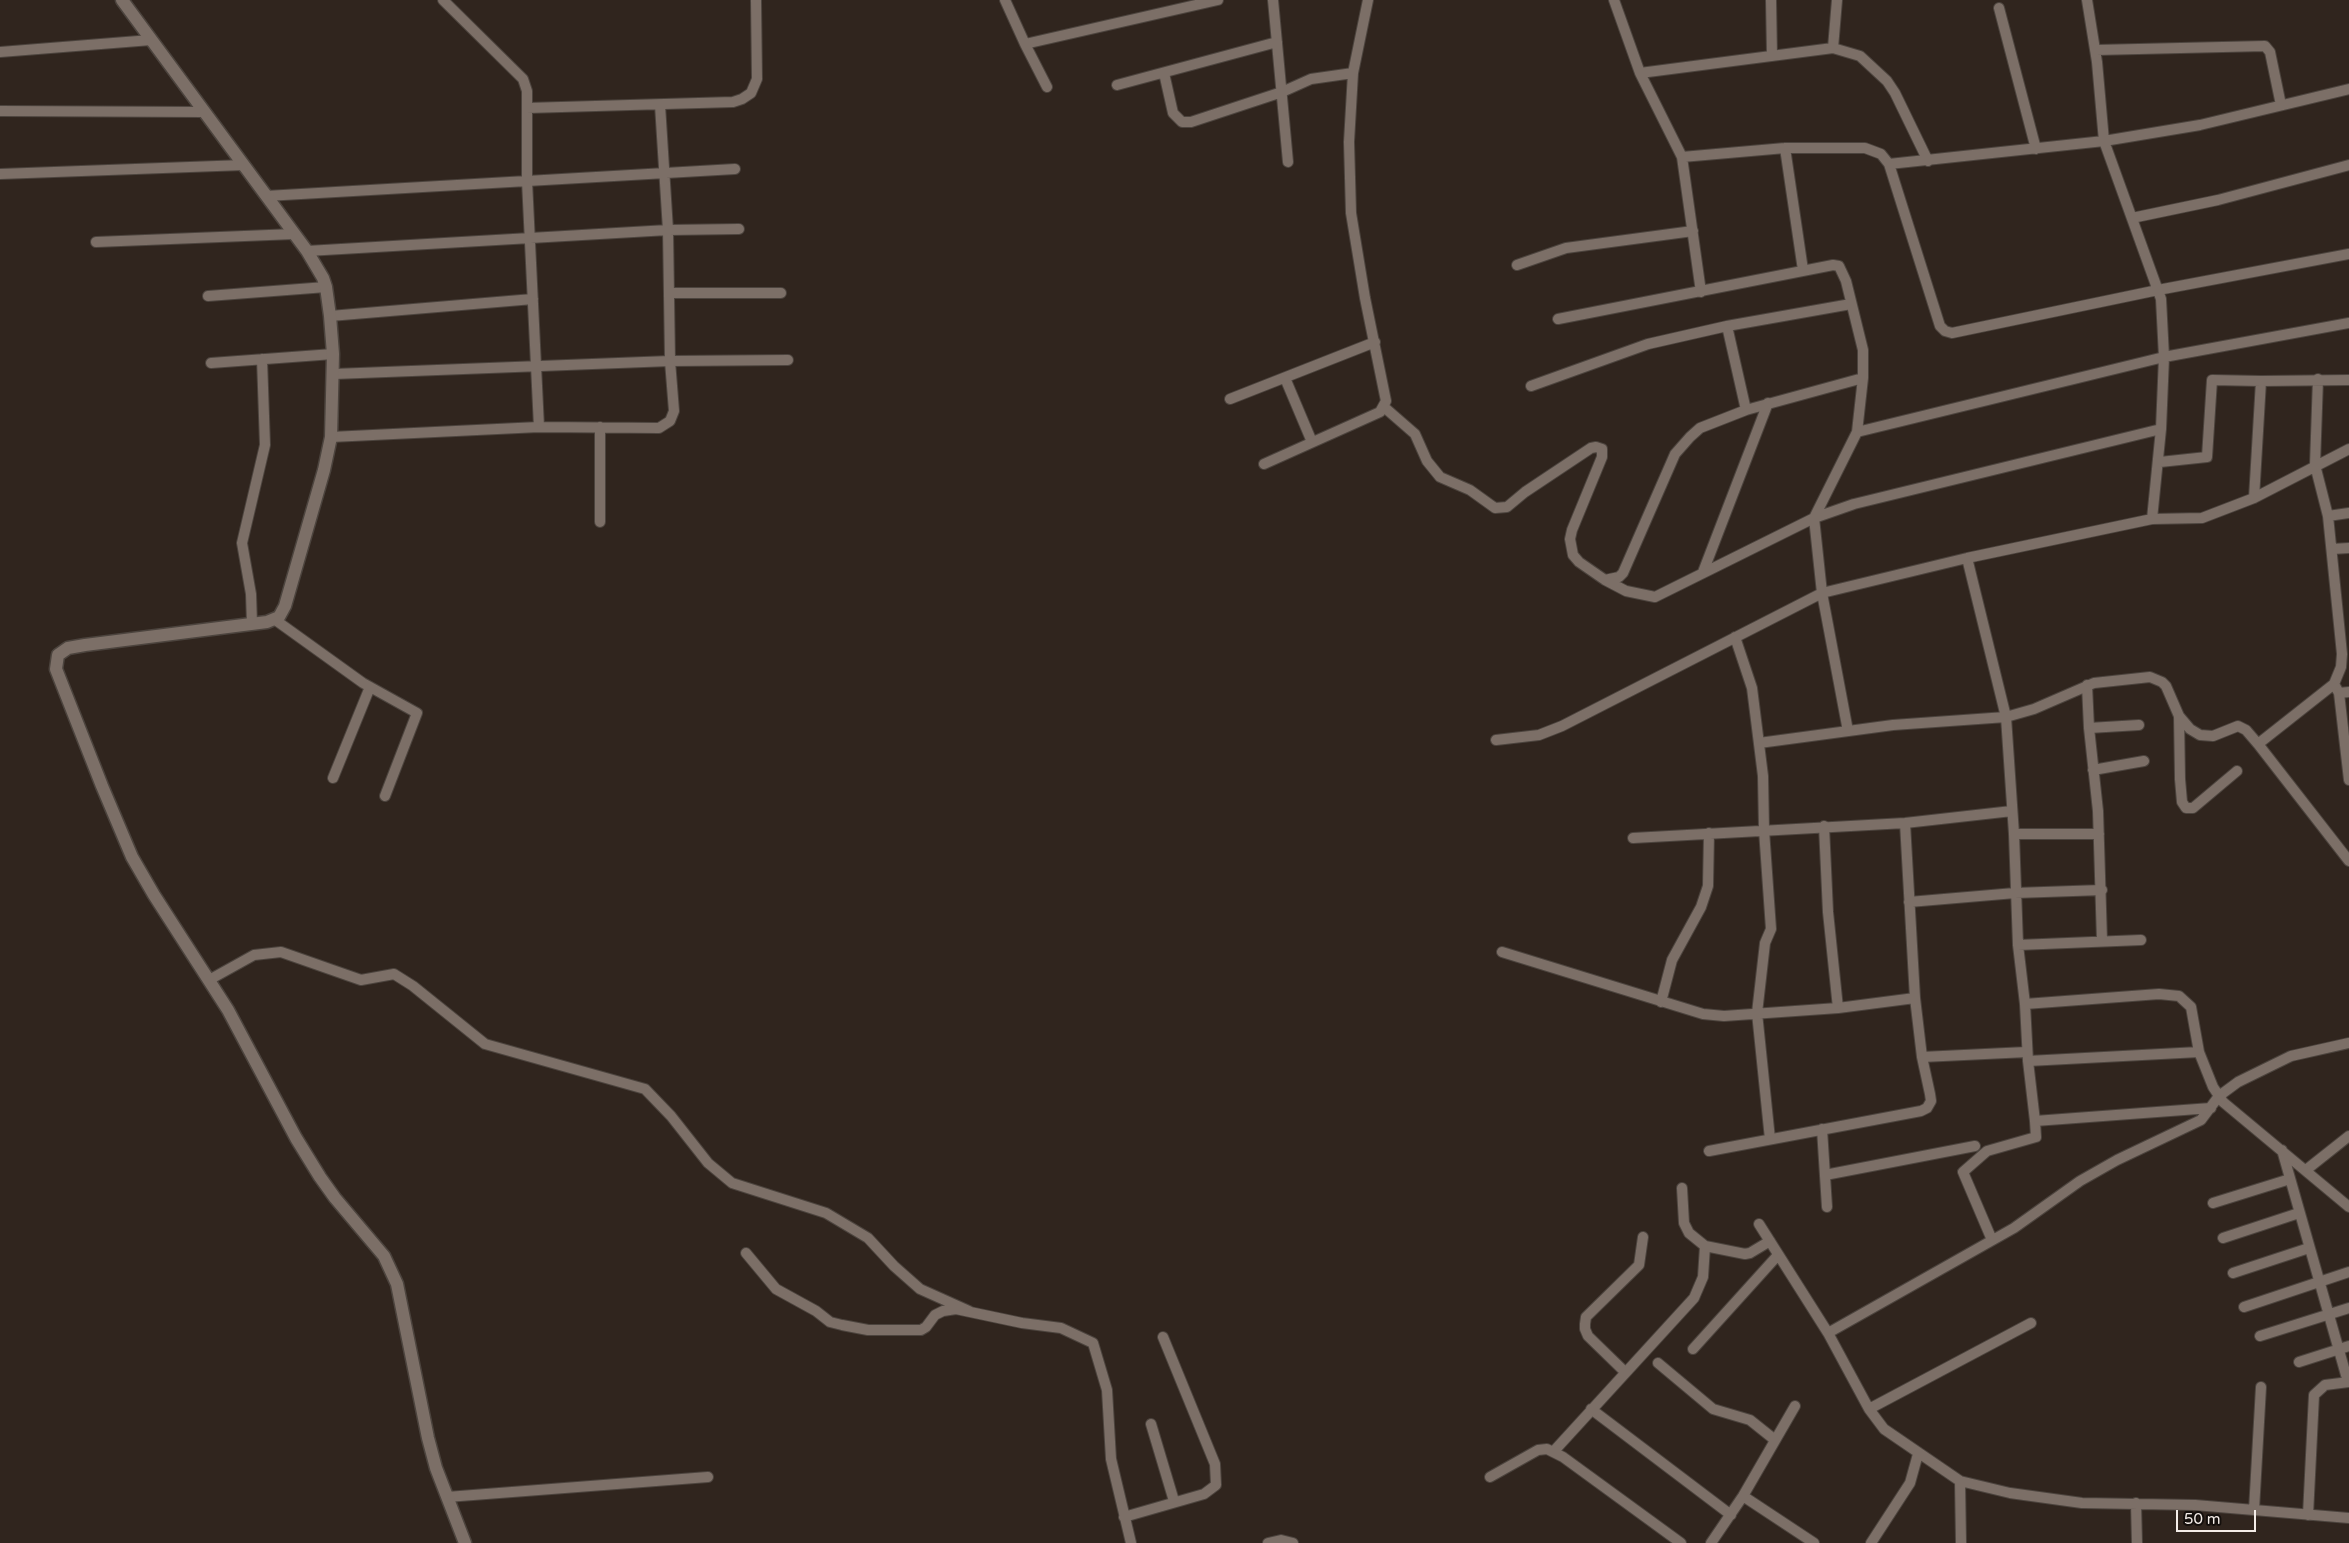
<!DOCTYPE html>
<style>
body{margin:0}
#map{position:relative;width:2349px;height:1543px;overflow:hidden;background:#30251e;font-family:"Varela Round",sans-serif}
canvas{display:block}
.scale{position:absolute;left:2176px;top:1510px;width:80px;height:22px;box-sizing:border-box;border:2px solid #f4ede8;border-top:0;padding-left:6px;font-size:15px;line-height:18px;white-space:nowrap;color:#f4ede8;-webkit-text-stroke:4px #140f0c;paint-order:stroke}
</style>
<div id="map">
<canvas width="2349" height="1543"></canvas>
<div class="scale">50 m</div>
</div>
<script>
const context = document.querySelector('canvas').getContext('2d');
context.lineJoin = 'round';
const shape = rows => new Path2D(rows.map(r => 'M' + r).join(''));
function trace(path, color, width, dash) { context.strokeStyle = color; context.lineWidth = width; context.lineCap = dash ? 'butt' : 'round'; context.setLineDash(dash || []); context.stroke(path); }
const minor = shape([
 [443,0,523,79,527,91,527,108],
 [1005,0,1025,44,1047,87],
 [1273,0,1288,162],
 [1614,0,1640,73,1682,157,1701,292],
 [1771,0,1772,56],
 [2087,0,2097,62,2104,141,2161,299,2164,357,2161,429,2152,519],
 [1999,8,2036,149],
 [1025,44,1218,0],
 [1833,48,1837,0],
 [2096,50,2265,46,2270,52,2281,105],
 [0,52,151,40],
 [1164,73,1173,113,1182,122,1191,122,1282,92,1311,79,1353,73],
 [1640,73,1833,48,1860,56,1887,81,1895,93,1928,161],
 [1117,85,1277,42],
 [660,105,668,230,739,229],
 [0,111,204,112],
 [1785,148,1803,270],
 [1682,157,1785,148,1865,148,1881,154,1889,164,1940,326,1945,331,1952,333,2158,290,2349,254],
 [1889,164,2104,141,2200,125,2349,89],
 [735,169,527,181,527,108,733,102,742,99,751,93,757,79,756,0],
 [0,174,244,165],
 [266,196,527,181,539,427,331,437],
 [2132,218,2218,200,2349,165],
 [96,242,294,234],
 [307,251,668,230,670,361,334,374],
 [1517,265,1566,248,1693,231],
 [669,293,781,293],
 [208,296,326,287],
 [330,316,533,299],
 [1558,319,1833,265,1839,266,1846,281,1863,350,1863,378],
 [1727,326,1746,410],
 [211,363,333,354],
 [1285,378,1312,442],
 [2318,379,2315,465,2328,516,2342,654,2341,667,2334,684,2258,744,2349,861],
 [1531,386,1648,344,1727,326,1851,304],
 [1230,399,1375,342],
 [1384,407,1415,434,1427,461,1440,477,1470,490,1495,508,1507,507,1525,492,1591,448,1596,447,1602,449,1602,457,1572,530,1570,539,1573,555,1579,562,1605,580,1619,577,1623,573,1675,454,1690,437,1700,428,1746,410,1863,378,1857,432,2164,357,2349,323],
 [539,427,659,428,670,421,674,411,670,361,788,360],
 [600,427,600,522],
 [2160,462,2207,457,2212,380,2261,381,2349,380],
 [1264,464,1380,412,1386,401,1365,298,1351,213,1349,142,1353,73,1368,0],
 [2254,498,2261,381],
 [2328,516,2349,513],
 [2332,549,2349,548],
 [1967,558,2006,717,2014,834,2018,945,2025,1004,2028,1061,2035,1121,2036,1137,1987,1151,1963,1172,1992,1240],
 [1703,572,1768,403],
 [1605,580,1626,591,1655,597,1814,518,1854,504,2161,429],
 [274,619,363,683,417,713,385,796],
 [252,624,251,594,242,543,265,445,262,359],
 [1735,637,1752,688,1763,776,1764,830,1771,929,1765,943,1757,1013,1770,1139],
 [2334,684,2339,693,2349,780],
 [2087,685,2089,728,2098,811,2102,941],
 [2339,693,2349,692],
 [2179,716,2180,779,2182,802,2186,808,2193,808,2237,771],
 [2089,728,2139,725],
 [1848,731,1822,593,1814,518,1857,432],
 [1496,740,1539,735,1562,726,1822,593,1967,558,2152,519,2202,518,2254,498,2349,449],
 [1759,743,1893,725,2006,717,2034,709,2094,683,2150,677,2162,682,2166,686,2179,716,2190,729,2200,735,2213,736,2238,726,2246,730,2258,744],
 [2093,770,2144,761],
 [333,778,370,687],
 [1824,826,1828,912,1838,1008,1915,998,1905,823],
 [2014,834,2099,834],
 [1633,838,1905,823,2012,811],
 [1909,902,2015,893,2102,890],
 [2018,945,2141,940],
 [1502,952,1703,1014,1724,1016,1838,1008],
 [209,980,254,955,281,952,361,980,394,974,413,986,485,1044,645,1089,671,1116,708,1163,732,1183,826,1213,868,1238,894,1266,920,1289,969,1311],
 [1661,1002,1672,960,1701,907,1708,886,1709,833],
 [2025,1004,2159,994,2179,996,2191,1007,2199,1052,2213,1087,2223,1102,2349,1207],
 [1922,1057,2027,1052],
 [2028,1061,2199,1052],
 [2035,1121,2211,1108],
 [1822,1129,1827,1207],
 [2282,1150,2348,1382],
 [1709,1151,1921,1111,1927,1108,1931,1101,1930,1094,1922,1057,1915,998],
 [2306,1170,2349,1136],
 [1825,1175,1975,1146],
 [1682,1188,1684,1223,1689,1233,1705,1246,1745,1254,1750,1253,1770,1241],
 [2213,1203,2290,1179],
 [1759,1224,1828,1333,1869,1409,1884,1429,1960,1481,2010,1493,2082,1503,2195,1505,2349,1518],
 [2223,1238,2299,1213],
 [746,1253,776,1289,816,1311,830,1322,842,1325,868,1330,921,1330,926,1327,935,1315,943,1311,956,1309,1022,1323,1061,1328,1093,1343,1107,1390,1111,1459,1131,1543],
 [2233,1273,2309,1248],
 [2244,1307,2349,1272],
 [1828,1333,2014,1228,2080,1181,2117,1160,2201,1120,2219,1096,2238,1082,2291,1056,2349,1043],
 [2260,1336,2349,1308],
 [1693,1349,1778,1255],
 [2299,1362,2349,1346],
 [1658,1363,1713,1409,1750,1420,1775,1440],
 [1625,1372,1588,1336,1585,1329,1585,1324,1586,1317,1639,1265,1643,1237],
 [1591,1409,1731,1515],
 [1869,1409,2031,1323],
 [1151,1424,1174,1501],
 [1554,1451,1694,1298,1703,1277,1705,1246],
 [1490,1477,1538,1450,1547,1449,1563,1457,1681,1543],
 [1960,1481,1961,1543],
 [1743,1496,1814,1543],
 [447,1497,708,1477],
 [2136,1503,2137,1543],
 [2254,1510,2261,1387],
 [2308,1515,2314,1395,2325,1385,2349,1382],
 [1124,1517,1204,1494,1216,1485,1215,1464,1163,1337],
 [1268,1543,1281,1540,1293,1543],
 [1711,1543,1743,1496,1795,1406],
 [1871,1543,1910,1483,1918,1454]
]);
const tertiary = shape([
 [122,0,307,251,323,278,326,287,330,316,333,354,331,437,324,470,285,606,279,617,267,622,85,645,68,648,58,655,56,669,102,786,132,857,154,895,228,1010,296,1138,320,1177,335,1198,384,1256,397,1284,428,1438,436,1468,465,1543]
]);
trace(minor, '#4c443e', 12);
trace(tertiary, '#4c443e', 15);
trace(minor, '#7c6f67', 10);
trace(tertiary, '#7c6f67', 12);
</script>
